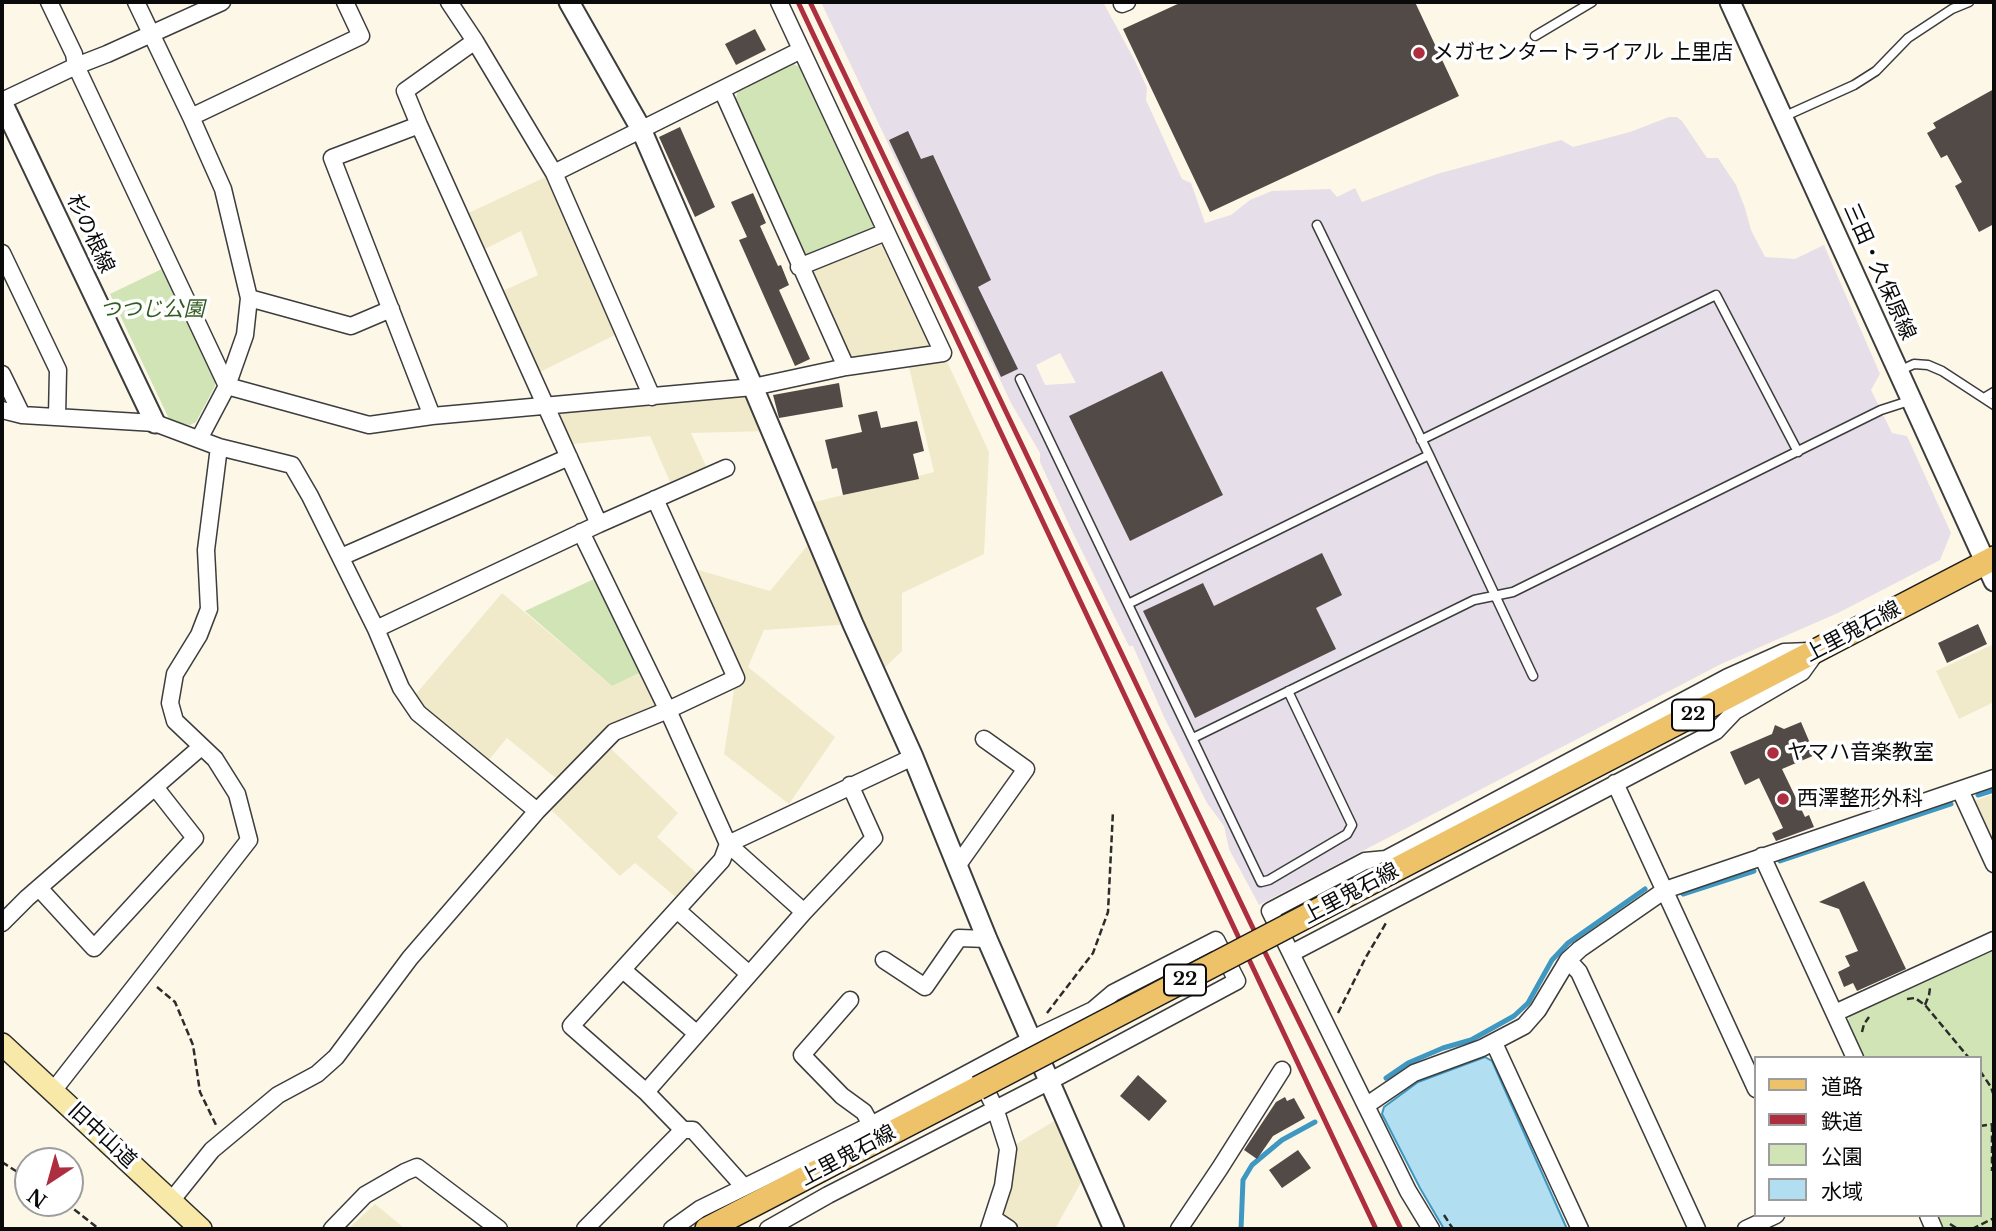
<!DOCTYPE html>
<meta charset="utf-8">
<style>
body{margin:0}
#map{position:relative;width:1996px;height:1231px;overflow:hidden;background:#fdf7e8;font-family:"Libre Baskerville","Noto Sans JP",serif}
canvas{display:block}
.frame{position:absolute;inset:0;border:4px solid #0a0a0a;pointer-events:none}
.legend{position:absolute;left:1754px;top:1056px;width:228px;height:161px;box-sizing:border-box;background:#fff;border:2px solid #9d9d9d;margin:0;padding:9px 12px;list-style:none;font-size:21px;color:#0a0a0a}
.legend li{display:flex;align-items:center;gap:14px;height:35px}
.legend b{width:35px;border:2px solid #9d9d9d}
.north{position:absolute;left:14px;top:1147px;width:70px;height:70px;box-sizing:border-box;background:#fff;border:2px solid #9d9d9d;border-radius:50%;rotate:216deg;font-size:19px;font-weight:700;line-height:28px;text-align:center;color:#0a0a0a}
.north::after{content:'';display:block;margin:auto;width:24px;height:32px;background:#ad2e3f;clip-path:polygon(50% 0,100% 100%,50% 72%,0 100%)}
</style>
<div id="map">
<canvas width="1996" height="1231"></canvas>
<div class="frame"></div>
<ul class="legend">
<li><b style="height:9px;background:#edc268"></b>道路</li>
<li><b style="height:9px;background:#ad2e3f"></b>鉄道</li>
<li><b style="height:19px;background:#d1e4b6"></b>公園</li>
<li><b style="height:19px;background:#b1def0"></b>水域</li>
</ul>
<div class="north">N</div>
</div>
<script>
const context = document.querySelector('canvas').getContext('2d');
context.lineJoin = 'round';
function fill(path, color) { context.fillStyle = color; context.fill(path, 'evenodd'); }
const shape = rows => new Path2D(rows.map(r => 'M' + r).join(''));
function trace(path, color, width, dash) { context.strokeStyle = color; context.lineWidth = width; context.lineCap = dash ? 'butt' : 'round'; context.setLineDash(dash || []); context.stroke(path); }
function drawText(font, color, halo, rows, align = 'center') {
  context.font = font + ' "Libre Baskerville","Noto Sans JP",serif'; context.lineWidth = 7; context.setLineDash([]); context.textBaseline = 'middle'; context.strokeStyle = halo; context.fillStyle = color; for (const [text, x, y, turn = 0] of rows) {
    context.save(); context.translate(x, y); context.rotate((+turn || 0) * Math.PI / 180); context.textAlign = isNaN(turn) ? turn : align; if (halo) context.strokeText(text, 0, 0); context.fillText(text, 0, 0); context.restore();
  }
}
const industrial = shape([
 [821,2,1103,2,1135,61,1147,88,1146,100,1182,179,1191,183,1205,223,1231,215,1250,200,1272,191,1330,189,1337,197,1355,188,1362,202,1437,174,1561,140,1573,147,1630,132,1669,117,1677,117,1682,121,1707,158,1718,158,1736,185,1745,208,1751,230,1765,257,1795,259,1824,245,1880,374,1871,390,1892,433,1907,436,1951,533,1940,560,1838,613,1721,664,1259,905,1229,849,1224,826,1207,803,1164,717,1133,646,1129,646,1072,531,1040,462,1040,453,1011,403],
 [1060,353,1076,383,1045,385,1036,365]
]);
const farmland = shape([
 [554,173,623,331,532,376,496,294,538,275,521,231,477,253,460,217],
 [881,245,888,247,930,341,927,346,852,359,813,274,815,270],
 [943,353,989,452,984,554,902,593,902,651,876,676,854,624,764,630,748,667,835,737,789,804,724,754,736,678,685,566,770,591,816,535,803,505,934,472,907,359],
 [753,387,771,431,691,433,710,475,674,491,650,436,564,445,547,407],
 [502,593,612,686,648,670,668,710,604,742,678,813,657,837,704,880,683,903,635,863,620,876,545,804,563,784,507,738,483,767,410,701],
 [1994,644,1994,702,1959,719,1936,671],
 [1994,794,1994,842,1993,842,1974,801],
 [1064,1115,1088,1170,1055,1229,1009,1229,994,1219,1008,1149],
 [375,1204,403,1227,401,1229,348,1229]
]);
const green = shape([
 [792,63,801,68,875,221,871,233,809,258,801,254,736,99,738,89],
 [166,267,216,378,215,386,196,422,190,425,170,421,110,294],
 [594,579,640,673,612,686,525,611],
 [1994,949,1994,1228,1943,1229,1936,1215,1980,1215,1980,1058,1864,1058,1847,1023,1850,1015]
]);
const water = shape([
 [1485,1057,1492,1061,1567,1229,1444,1229,1420,1188,1382,1114,1384,1107,1418,1082,1485,1057]
]);
const stream = shape([
 [1978,795,1994,790],
 [1780,861,1951,804],
 [1683,894,1754,871],
 [1386,1078,1408,1063,1443,1048,1471,1040,1514,1016,1528,1003,1552,960,1568,943,1645,889],
 [1241,1229,1243,1180,1252,1165,1282,1140,1315,1122]
]);
const building = shape([
 [1182,2,1415,2,1459,96,1210,212,1123,29],
 [755,29,766,50,736,65,725,44],
 [1994,89,1994,224,1979,232,1955,186,1962,182,1947,155,1941,158,1927,133,1936,128,1933,123],
 [680,127,715,207,695,217,659,137],
 [908,131,921,159,933,155,991,280,978,287,1018,369,1001,377,889,140],
 [753,193,766,223,760,226,778,266,781,265,789,285,779,290,810,359,795,366,739,240,747,237,731,202],
 [1162,371,1223,495,1130,541,1069,416],
 [839,383,843,407,779,418,773,395],
 [877,411,881,428,917,421,924,451,913,454,919,479,843,495,837,468,832,469,825,440,862,432,858,415],
 [1322,553,1342,595,1316,608,1336,649,1195,718,1143,611,1203,583,1214,606],
 [1978,624,1987,644,1947,663,1938,643],
 [1801,722,1815,755,1782,769,1805,817,1809,815,1814,827,1776,841,1772,833,1783,828,1759,778,1745,785,1730,752,1772,734,1775,725,1784,729],
 [1864,881,1906,969,1857,991,1853,983,1844,987,1838,972,1850,966,1845,956,1858,951,1839,909,1819,902],
 [1138,1075,1167,1101,1149,1121,1120,1096],
 [1285,1097,1287,1101,1294,1098,1305,1118,1273,1136,1257,1159,1244,1150,1276,1102],
 [1298,1150,1311,1168,1282,1188,1269,1170]
]);
const path = shape([
 [157,987,175,1002,193,1045,200,1092,216,1125],
 [1907,999,1915,998,1925,1005,1969,1058],
 [1925,1005,1929,995,1930,988],
 [1047,1013,1093,953,1108,912,1113,811],
 [1338,1013,1366,957,1386,923],
 [1862,1032,1864,1024,1869,1017],
 [1980,1071,1991,1087,1994,1096],
 [1992,1125,1992,1171],
 [1980,1126,1994,1124],
 [2,1162,28,1179],
 [66,1203,99,1229],
 [1444,1215,1453,1229],
 [1950,1224,1958,1229],
 [1972,1229,1994,1218]
]);
const service = shape([
 [1535,36,1592,2],
 [1783,117,1854,85,1876,71,1908,38,1952,9,1969,2],
 [1317,225,1429,455,1533,676],
 [1899,371,1914,364,1928,365,1942,371,1994,405],
 [1020,379,1261,882,1269,880,1347,834,1352,825,1288,691],
 [1984,398,1994,392],
 [1421,440,1716,295,1798,452],
 [1128,604,1429,455],
 [1193,738,1474,600,1513,592,1881,410,1912,400]
]);
const minor = shape([
 [49,2,74,54,76,66,227,386,369,425,432,416,753,387,846,367,943,353,779,2],
 [136,2,191,117,223,189,249,298,245,335,227,386,199,439],
 [449,2,475,41,554,173,652,397],
 [1122,4,1127,2],
 [475,41,405,91,419,125,599,524],
 [722,90,846,367],
 [2,101,76,66,107,54,222,2],
 [191,117,361,36,345,2],
 [419,125,332,158,432,416],
 [554,173,801,50],
 [2,253,58,370,57,417],
 [799,267,886,232],
 [249,298,351,326,391,309],
 [2,374,22,415],
 [2,410,22,415,155,423,219,447,292,465,310,496,376,629,401,688,418,713,537,811],
 [581,532,671,717,728,844,804,912],
 [341,557,569,457],
 [376,629,599,524,726,468],
 [1615,783,1756,1089],
 [1960,790,1994,864],
 [1762,856,1855,1058],
 [957,866,1026,769,984,739],
 [39,888,94,948,195,838,155,787],
 [677,910,749,974],
 [2,923,27,898,201,747],
 [1292,953,1716,731,1735,711,1802,672,1815,654],
 [884,960,925,987,959,938,987,939],
 [1568,960,1579,972,1697,1229],
 [623,970,696,1033],
 [850,1000,802,1055,842,1096,864,1112,871,1125],
 [1835,1013,1994,940],
 [1494,1043,1580,1229],
 [980,1078,995,1108,1008,1149,1003,1186,989,1229],
 [53,1091,249,840,237,794,215,759,175,721,170,703,175,674,199,635,209,609,206,550,219,447],
 [646,1092,804,912,874,838,850,785],
 [1367,1105,1414,1073,1482,1048,1524,1026,1538,1010,1568,960,1580,949,1665,890,1994,778],
 [683,1130,693,1130,744,1187],
 [171,1201,212,1150,278,1095,317,1074,336,1057,410,958,537,811,614,732,668,710,736,678,655,499],
 [1928,1215,1934,1229],
 [994,1219,1009,1229],
 [332,1229,365,1195,405,1172,417,1167,499,1229],
 [585,1229,683,1130,646,1092,571,1026,722,860,728,844,913,757],
 [672,1229,700,1209,871,1125,1032,1039,1093,1010,1113,993,1216,940,1237,981,1050,1081,828,1195,768,1229],
 [1179,1229,1220,1168,1282,1070],
 [1431,1229,1408,1191,1270,911,1365,861,1386,859,1728,677,1784,652,1810,651],
 [1746,1229,1776,1215]
]);
const tertiary = shape([
 [569,2,641,129,753,387,853,624,913,757,987,939,1114,1229],
 [1730,2,1994,581],
 [2,102,155,423]
]);
const secondary = shape([
 [2,1044,201,1229]
]);
const primary = shape([
 [1391,872,1994,558],
 [707,1229,978,1088]
]);
const rail = shape([
 [798,2,1376,1229],
 [810,2,1251,924,1401,1229]
]);
const primaryBridge = shape([
 [978,1088,1391,872]
]);
const markers = [
 [1419,53,7,"#ad2e3f"],
 [1773,753,7,"#ad2e3f"],
 [1783,799,7,"#ad2e3f"]
];
const shields = [
 [1693,715,42],
 [1185,980,42]
];
const shieldNames = [
 ["22",1693,715],
 ["22",1185,980]
];
const poiNames = [
 ["メガセンタートライアル 上里店",1433,53],
 ["ヤマハ音楽教室",1787,753],
 ["西澤整形外科",1797,799]
];
const streetNames = [
 ["杉の根線",90,234,65],
 ["三田・久保原線",1879,272,66],
 ["上里鬼石線",1853,632,-28],
 ["上里鬼石線",1351,894,-28],
 ["旧中山道",102,1136,43],
 ["上里鬼石線",848,1156,-28]
];
const parkNames = [
 ["つつじ公園",152,310]
];
fill(industrial, '#e6dee8');
fill(farmland, '#f0eacb');
fill(green, '#d1e4b6');
fill(water, '#b1def0');
trace(water, '#3e98c1', 2);
trace(stream, '#3e98c1', 5);
fill(building, '#514a47');
trace(service, '#3d3d3d', 11);
trace(minor, '#3d3d3d', 19);
trace(tertiary, '#3d3d3d', 23);
trace(secondary, '#2c2c2c', 24);
trace(primary, '#1b1b1b', 26);
trace(path, '#2c2c2c', 2.5, [7, 3.5]);
trace(service, '#fff', 8);
trace(minor, '#fff', 16);
trace(tertiary, '#fff', 19);
trace(secondary, '#f8e9a8', 21);
trace(primary, '#edc268', 23);
trace(rail, '#ad2e3f', 5);
trace(primaryBridge, '#1b1b1b', 26, []);
trace(primaryBridge, '#edc268', 23);
for (const [x, y, r, color] of markers) { const dot = new Path2D(); dot.arc(x, y, r, 0, 2 * Math.PI); context.fillStyle = color; context.fill(dot); trace(dot, '#fff', 2.5); }
for (const [x, y, w] of shields) { const box = new Path2D(); box.roundRect(x - w / 2, y - 15.5, w, 31, 5); context.fillStyle = '#fff'; context.fill(box); trace(box, '#0a0a0a', 2); }
drawText('bold 19px', '#0a0a0a', null, shieldNames);
drawText('21px', '#0a0a0a', '#fff', poiNames, 'left');
drawText('21px', '#0a0a0a', '#fff', streetNames);
drawText('italic 21px', '#325b21', '#fff', parkNames);
</script>
